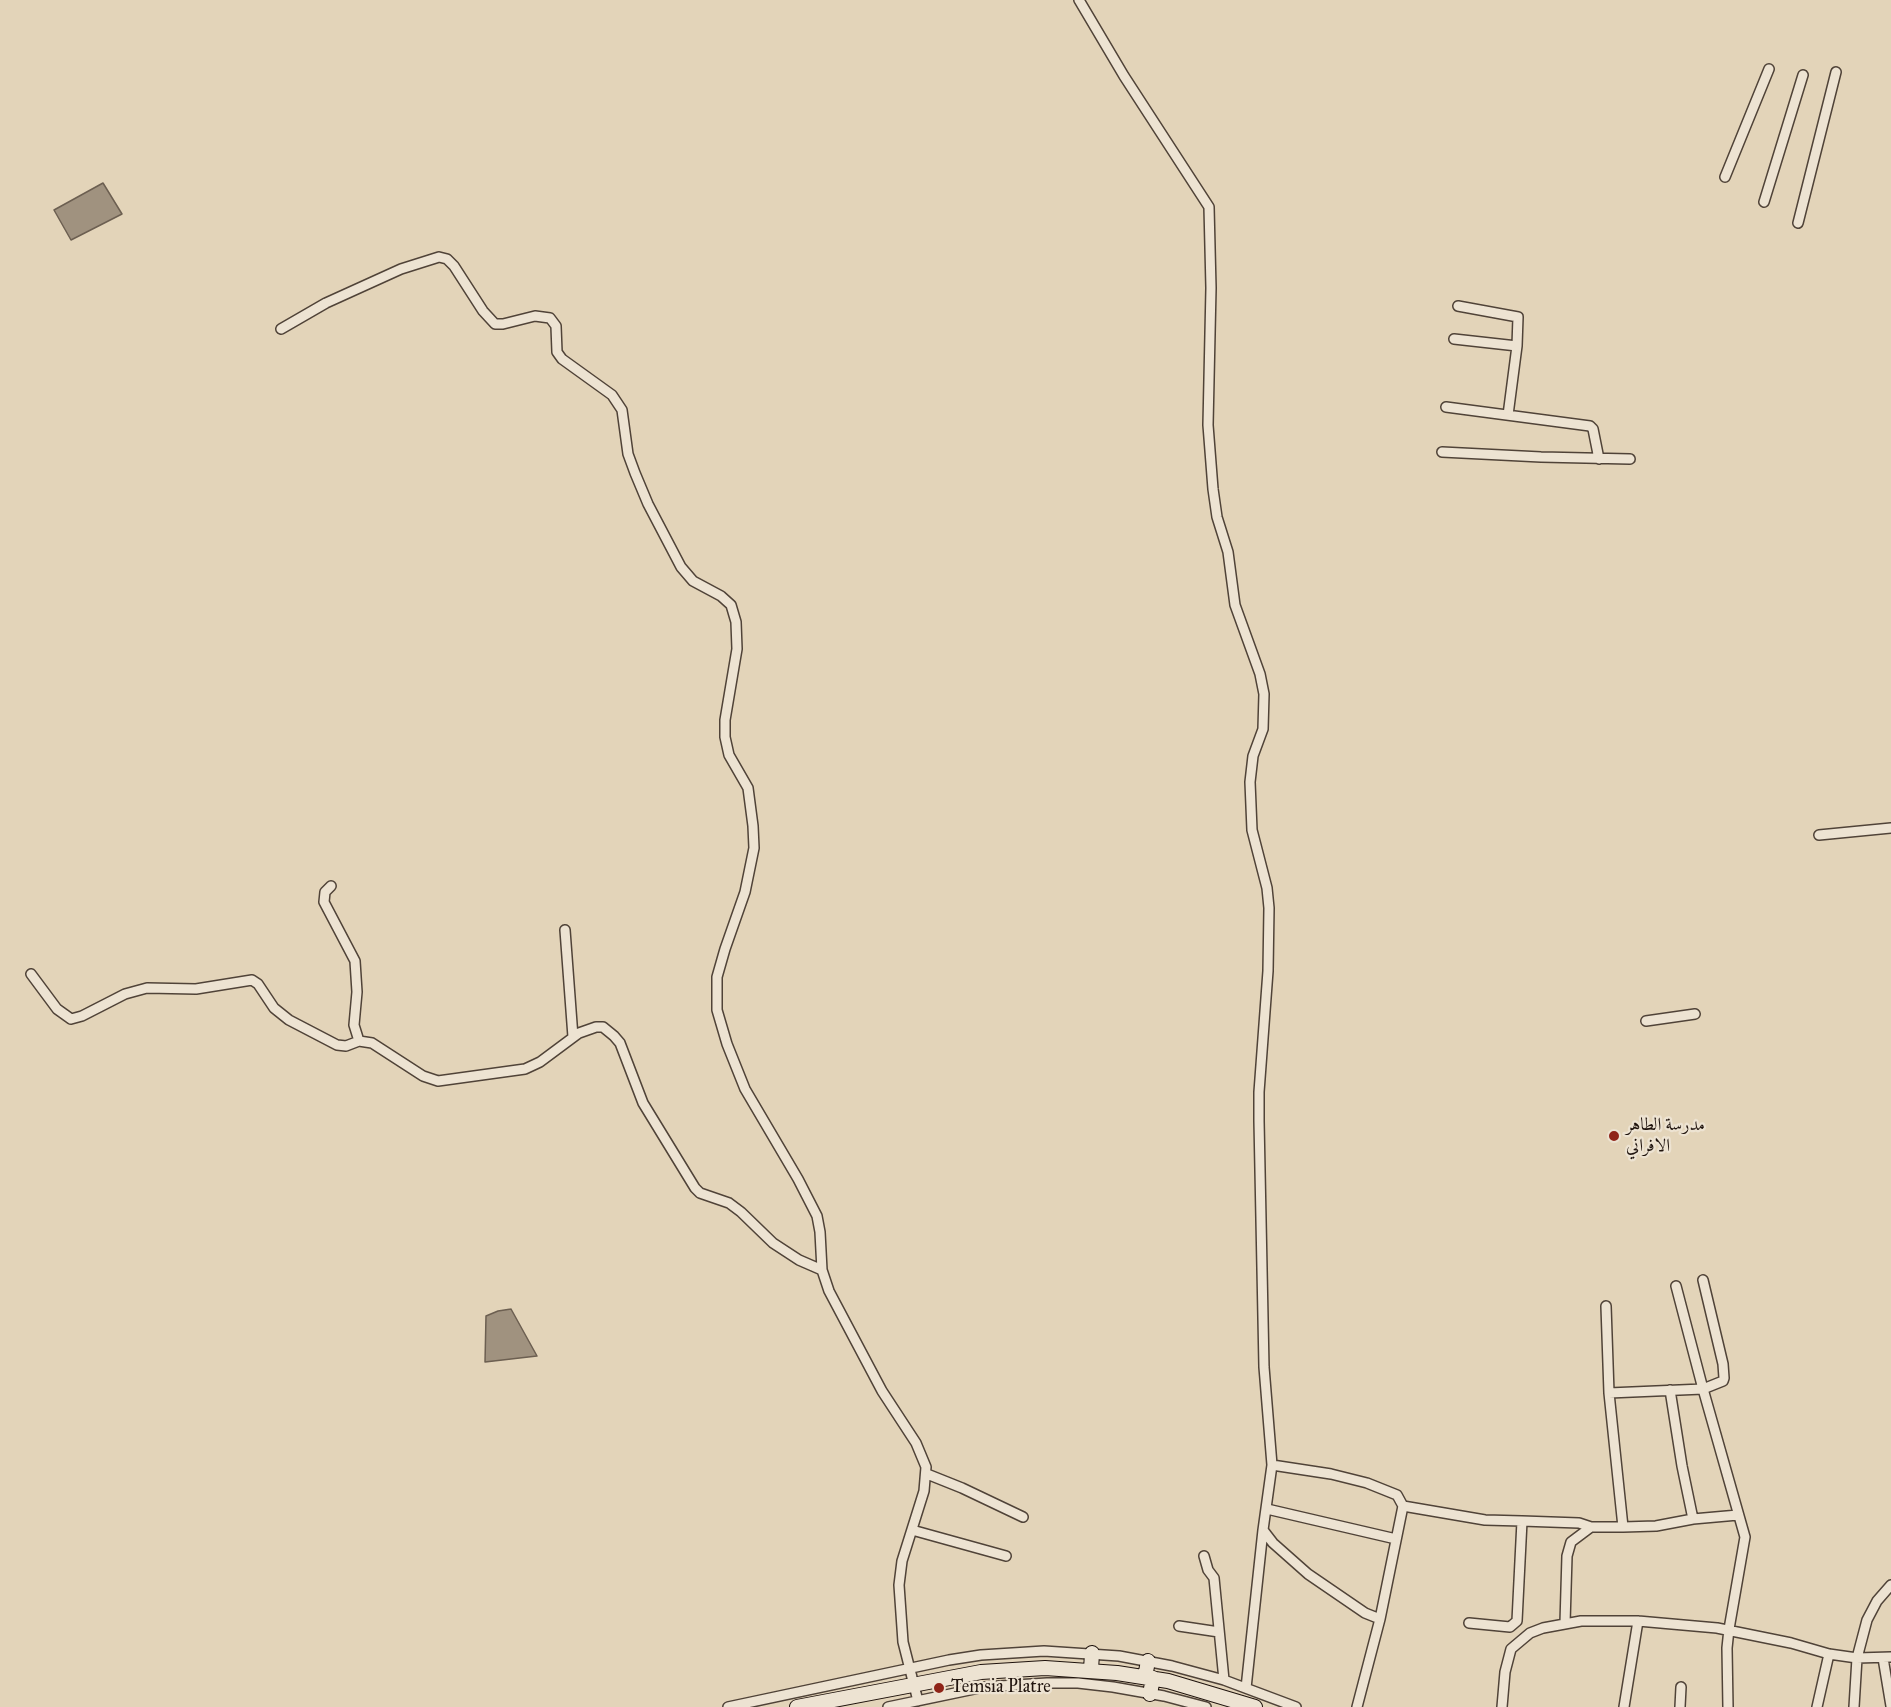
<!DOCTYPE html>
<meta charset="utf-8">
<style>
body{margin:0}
canvas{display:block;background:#e3d4b9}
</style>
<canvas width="1891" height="1707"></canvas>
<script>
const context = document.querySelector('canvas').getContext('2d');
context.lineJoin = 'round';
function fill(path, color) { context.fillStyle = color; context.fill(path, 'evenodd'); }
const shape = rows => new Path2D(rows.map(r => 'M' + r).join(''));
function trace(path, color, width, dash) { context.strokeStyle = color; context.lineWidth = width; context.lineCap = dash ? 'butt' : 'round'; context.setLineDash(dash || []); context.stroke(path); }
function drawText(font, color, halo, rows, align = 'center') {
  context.font = font + ' "IM FELL Great Primer",Amiri,serif'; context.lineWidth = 4.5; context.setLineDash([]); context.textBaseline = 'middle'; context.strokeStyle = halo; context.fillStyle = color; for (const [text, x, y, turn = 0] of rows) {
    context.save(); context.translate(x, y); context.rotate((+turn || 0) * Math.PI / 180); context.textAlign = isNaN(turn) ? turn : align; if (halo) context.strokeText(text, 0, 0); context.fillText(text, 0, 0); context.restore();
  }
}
const water = shape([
 [103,183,122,214,71,240,54,210,103,183],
 [511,1309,537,1356,485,1362,486,1316,498,1311,511,1309]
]);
const minor = shape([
 [1079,0,1124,76,1209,207,1211,288,1208,425,1213,489,1217,517,1228,552,1235,605,1260,674,1264,694,1263,729,1253,756,1250,782,1252,830,1267,888,1269,908,1268,971,1259,1092,1259,1121,1264,1367,1272,1465,1263,1530,1273,1543,1308,1574,1365,1613,1380,1619,1357,1707],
 [1725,177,1769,69],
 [1764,202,1803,75],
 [1798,223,1836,72],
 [1458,306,1518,317,1517,346,1508,415],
 [281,329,326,303,401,269,439,257,447,259,454,266,483,311,495,324,503,324,535,316,550,318,556,326,557,352,562,359,612,395,622,410,628,454,635,473,648,504,681,567,693,581,721,596,731,605,736,622,737,649,725,720,725,737,729,755,748,788,753,826,754,848,745,892,725,949,717,977,717,1010,727,1044,745,1089,798,1179,817,1216,820,1232,822,1270,829,1291,882,1391,916,1443,926,1467,924,1491,902,1561,899,1585,903,1642,918,1701],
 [1454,339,1517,346],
 [1446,407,1590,426,1593,429,1599,459],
 [1442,452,1541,457,1630,459],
 [1819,835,1891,828],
 [331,886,325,892,324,902,355,961,357,992,354,1025,359,1041],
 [565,930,573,1037],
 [31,974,57,1009,71,1019,82,1016,125,994,147,988,196,989,252,980,258,984,274,1008,289,1020,337,1045,346,1046,359,1041,372,1043,423,1076,438,1081,525,1069,540,1062,579,1033,596,1027,603,1027,614,1036,620,1043,643,1103,695,1188,700,1193,729,1203,741,1212,773,1243,799,1260,822,1270],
 [1646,1021,1695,1014],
 [1676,1286,1703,1389,1745,1537,1729,1629,1727,1648,1728,1707],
 [1606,1306,1609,1393,1703,1389,1723,1381,1724,1378,1723,1364,1703,1280],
 [1670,1390,1682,1466,1693,1519,1738,1515],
 [1272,1465,1331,1474,1367,1483,1397,1495,1403,1506,1485,1520,1522,1521,1517,1621,1510,1627,1469,1623],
 [927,1474,962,1488,1023,1517],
 [1267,1509,1396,1539],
 [1522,1521,1579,1523,1591,1527],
 [1623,1527,1656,1526,1693,1519],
 [912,1530,1006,1556],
 [1204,1556,1208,1570,1214,1578,1224,1680],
 [1380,1619,1403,1506],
 [1565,1623,1567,1556,1571,1542,1591,1527,1623,1527,1609,1393],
 [1179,1626,1219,1632],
 [1883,1658,1891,1706],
 [1246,1688,1263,1530],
 [728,1707,949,1660,981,1655,1044,1651,1119,1656,1172,1666,1224,1680,1296,1707],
 [888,1707,984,1687,1047,1683,1078,1683,1113,1687,1164,1696,1206,1707],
 [1502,1707,1505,1672,1511,1649,1530,1633,1543,1628,1581,1621,1638,1621,1717,1628,1791,1643,1829,1654,1857,1658,1891,1657],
 [1624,1707,1638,1621],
 [1680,1707,1681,1687],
 [1817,1707,1829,1654],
 [1854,1707,1857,1658,1867,1620,1877,1601,1891,1585]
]);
const secondary = shape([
 [1091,1670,1092,1653],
 [1145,1677,1148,1661],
 [1150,1694,1153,1678],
 [797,1707,981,1672,1045,1668,1117,1673,1168,1681,1255,1707]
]);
const markers = [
 [1614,1136,6,"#8f2418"],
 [939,1688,6,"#8f2418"]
];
const poiNames = [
 ["مدرسة الطاهر",1626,1126],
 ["الافراني",1626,1147],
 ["Temsia Platre",951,1688]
];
fill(water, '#a0927f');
trace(water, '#6c5f51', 1.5);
trace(minor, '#504338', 12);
trace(secondary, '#1f130d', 16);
trace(minor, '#ede3d2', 9);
trace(secondary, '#ede3d2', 14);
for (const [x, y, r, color] of markers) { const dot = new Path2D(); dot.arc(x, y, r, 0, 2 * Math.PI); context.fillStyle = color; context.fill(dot); trace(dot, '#ede3d2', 2); }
drawText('18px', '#1f130d', '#ede3d2', poiNames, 'left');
</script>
